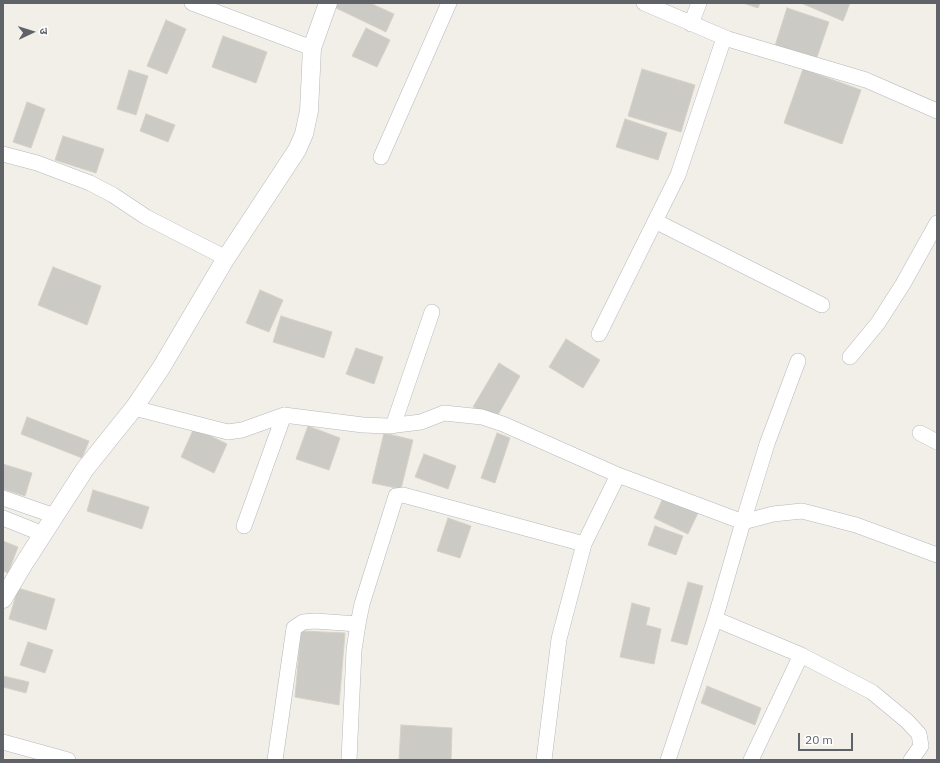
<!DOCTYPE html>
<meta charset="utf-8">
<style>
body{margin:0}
#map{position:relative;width:940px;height:763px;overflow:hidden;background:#f1efe8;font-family:"IBM Plex Sans","Noto Sans Devanagari",sans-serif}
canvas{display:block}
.frame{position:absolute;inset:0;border:4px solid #5f6368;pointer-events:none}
.north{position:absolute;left:12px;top:12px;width:40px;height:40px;-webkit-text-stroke:3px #fff;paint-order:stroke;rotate:86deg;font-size:11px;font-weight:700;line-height:16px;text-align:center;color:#5f6368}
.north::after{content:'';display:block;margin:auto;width:14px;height:18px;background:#5f6368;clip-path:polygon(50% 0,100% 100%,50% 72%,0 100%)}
.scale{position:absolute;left:798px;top:733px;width:55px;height:18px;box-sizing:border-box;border:2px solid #5f6368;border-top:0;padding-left:5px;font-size:12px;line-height:14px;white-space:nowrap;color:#5f6368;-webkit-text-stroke:3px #fff;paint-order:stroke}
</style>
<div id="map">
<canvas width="940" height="763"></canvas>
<div class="frame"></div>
<div class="north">उ</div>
<div class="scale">20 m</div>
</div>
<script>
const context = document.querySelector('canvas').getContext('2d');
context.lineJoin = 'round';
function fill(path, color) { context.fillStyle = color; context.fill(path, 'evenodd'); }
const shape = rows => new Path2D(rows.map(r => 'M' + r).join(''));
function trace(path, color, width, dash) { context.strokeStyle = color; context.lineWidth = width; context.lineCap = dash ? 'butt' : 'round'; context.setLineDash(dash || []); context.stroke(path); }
const building = shape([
 [335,3,370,3,394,14,386,32,334,7,335,3],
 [743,3,760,3,758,8,743,3],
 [801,3,850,3,843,21,801,3],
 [787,8,829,22,815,63,774,49,787,8],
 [166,20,186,29,167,74,147,66,166,20],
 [366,28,390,40,377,67,352,56,366,28],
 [223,36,267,52,256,83,212,67,223,36],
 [642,69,695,85,681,132,628,116,642,69],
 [803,69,861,90,842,144,784,123,803,69],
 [129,70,148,76,136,115,117,109,129,70],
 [27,102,45,109,31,148,13,142,27,102],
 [146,114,175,125,168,142,140,131,146,114],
 [625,119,667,133,658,160,616,147,625,119],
 [63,136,104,149,96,173,55,160,63,136],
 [53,267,101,286,87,325,38,305,53,267],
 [260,290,283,300,269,332,246,323,260,290],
 [281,316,332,332,324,358,273,342,281,316],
 [566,339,600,360,583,388,549,367,566,339],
 [356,348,383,357,374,384,346,374,356,348],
 [499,363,520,376,495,420,473,407,499,363],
 [27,417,89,441,82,458,21,434,27,417],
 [308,426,340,438,329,470,296,459,308,426],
 [194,428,227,444,214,473,181,457,194,428],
 [384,433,413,440,401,489,372,483,384,433],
 [497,433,510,438,495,483,481,478,497,433],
 [424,454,456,466,448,489,415,477,424,454],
 [3,464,32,473,25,496,3,489,3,464],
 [93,490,149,507,142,529,87,511,93,490],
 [663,498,698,513,688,534,654,518,663,498],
 [448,518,471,526,460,558,437,551,448,518],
 [655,526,683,536,676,555,648,545,655,526],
 [3,541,18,547,8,573,3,571,3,541],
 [688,582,703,586,687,645,671,641,688,582],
 [18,588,55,599,46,630,9,619,18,588],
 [632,603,650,608,646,625,661,629,654,664,620,657,632,603],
 [301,631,345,633,339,705,295,697,301,631],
 [28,642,53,650,45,673,20,665,28,642],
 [3,676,29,682,26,693,3,687,3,676],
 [707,686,761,708,755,725,701,703,707,686],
 [401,725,452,728,451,760,399,760,401,725]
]);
const minor = shape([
 [192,3,312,48],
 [644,3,728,39,866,80,937,111],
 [691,24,699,3],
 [3,154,37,163,90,183,113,195,146,217,226,258],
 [381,157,449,3],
 [655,221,822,305],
 [599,334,678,175,724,38],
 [850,357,878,323,903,284,937,223],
 [134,408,228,432,242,430,284,415,363,425,388,426,421,422,444,413,482,417,503,424,618,475,743,522,715,619,668,760],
 [393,426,432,312],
 [920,433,937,442],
 [3,498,55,516],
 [3,518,43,534],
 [743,522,773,514,802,511,856,525,937,555],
 [743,522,767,444,798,361],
 [244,526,284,415],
 [715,619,801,655,872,692,907,721,919,734,921,746,911,760],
 [3,742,68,760],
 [275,760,294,628,303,622,315,621,358,624],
 [349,760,354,650,358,624,362,604,396,496,403,495,584,544],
 [544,760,559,639,584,544,618,475],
 [751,760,801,655]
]);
const tertiary = shape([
 [3,599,25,562,85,469,134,408,161,368,226,258,297,150,304,134,309,111,312,48,328,3]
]);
fill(building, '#cccac5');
trace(building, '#d6d1c6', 1);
trace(minor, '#b5b8bc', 16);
trace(tertiary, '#b5b8bc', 19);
trace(minor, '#fff', 15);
trace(tertiary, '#fff', 18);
</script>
